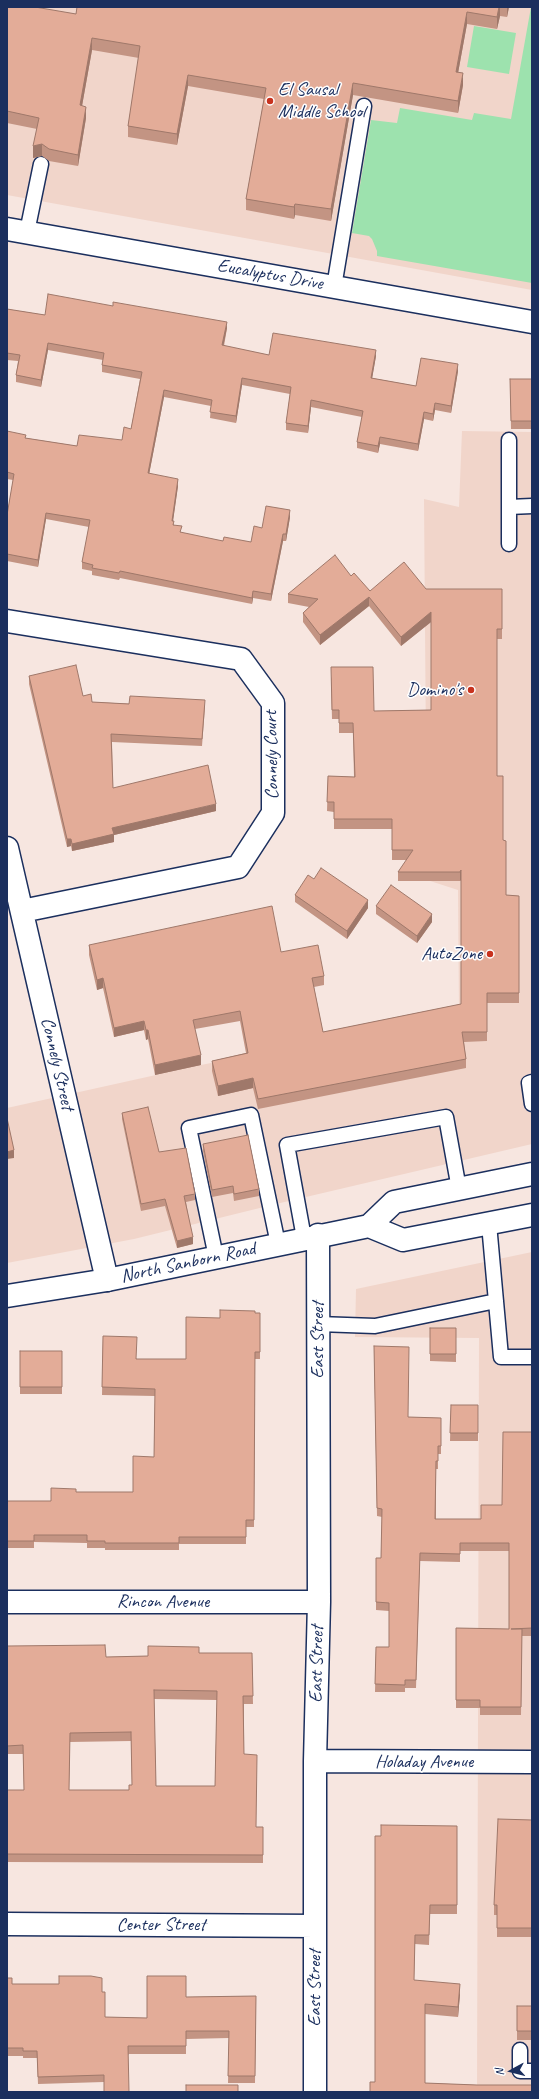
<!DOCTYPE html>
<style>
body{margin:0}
#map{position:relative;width:539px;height:2099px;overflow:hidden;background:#f7e6e0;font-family:Caveat,sans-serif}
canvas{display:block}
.frame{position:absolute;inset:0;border:8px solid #1b2f5e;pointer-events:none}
.north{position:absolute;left:491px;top:2051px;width:40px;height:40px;-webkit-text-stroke:3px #fff;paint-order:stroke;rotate:263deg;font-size:11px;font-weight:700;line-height:16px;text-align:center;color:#1b2f5e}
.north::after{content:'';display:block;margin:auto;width:14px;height:18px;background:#1b2f5e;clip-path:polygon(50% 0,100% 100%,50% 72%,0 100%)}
</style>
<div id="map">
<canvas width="539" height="2099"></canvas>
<div class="frame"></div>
<div class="north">N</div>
</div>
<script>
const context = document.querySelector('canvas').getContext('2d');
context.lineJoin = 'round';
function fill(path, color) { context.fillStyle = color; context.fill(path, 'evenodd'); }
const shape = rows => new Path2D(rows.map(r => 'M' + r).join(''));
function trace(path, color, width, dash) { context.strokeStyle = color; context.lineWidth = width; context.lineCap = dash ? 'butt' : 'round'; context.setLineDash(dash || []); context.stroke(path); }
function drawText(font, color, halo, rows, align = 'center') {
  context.font = font + ' Caveat,sans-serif'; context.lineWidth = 3; context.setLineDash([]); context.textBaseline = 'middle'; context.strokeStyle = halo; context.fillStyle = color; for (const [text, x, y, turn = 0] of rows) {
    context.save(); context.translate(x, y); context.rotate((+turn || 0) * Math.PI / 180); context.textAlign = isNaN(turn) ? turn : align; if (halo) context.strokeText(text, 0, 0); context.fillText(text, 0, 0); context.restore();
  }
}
const built = shape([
 [7,7,532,7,532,290,7,195],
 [462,431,532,432,532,1144,276,1204,134,1239,7,1263,7,1108,201,1065,459,1013,458,890,427,880,424,499,459,507],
 [532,1252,532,2092,477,2092,479,1338,355,1337,356,1289]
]);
const green = shape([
 [531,7,532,283,377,256,377,251,372,239,369,236,352,233,371,120,397,123,400,108,472,120,474,113,511,119],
 [474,26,516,33,509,74,467,67]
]);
const service = shape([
 [27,232,41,164],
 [334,287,364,106],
 [509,507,532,506],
 [509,544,509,440],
 [532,1082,529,1083,532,1104],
 [489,1224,501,1357,532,1357],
 [304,1238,287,1145,446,1117,459,1189],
 [216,1257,189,1128,251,1115,278,1244],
 [318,1324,375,1326,496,1301],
 [520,2050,520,2071,532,2071]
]);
const minor = shape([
 [7,229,532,322],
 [7,621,241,659,273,703,273,813,238,867,22,911],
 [7,848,107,1280],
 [7,1602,319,1602],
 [315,1761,532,1762],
 [7,1924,315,1926],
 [315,2092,315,1761,319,1602,318,1235]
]);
const secondary = shape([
 [369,1226,394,1202,532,1174],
 [7,1296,107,1280,369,1226,403,1240,532,1215]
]);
const wall = shape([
 [7,7,76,14,77,7,509,7,507,17,500,16,497,29,467,24,458,73,463,85,458,113,353,95,331,221,295,215,294,219,246,210,246,199,264,99,188,86,177,145,128,137,128,126,139,58,92,50,82,106,86,118,78,166,49,161,42,156,33,158,37,129,7,123],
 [7,309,45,315,227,328,224,346,269,355,376,356,372,378,416,386,458,371,451,413,435,410,433,421,424,419,418,451,380,444,378,453,357,448,357,442,362,417,311,407,308,433,286,430,286,423,290,394,242,385,236,423,210,418,211,406,164,397,149,474,178,486,173,521,174,525,182,533,223,541,251,542,262,528,290,517,286,541,283,541,271,601,253,598,252,604,120,578,119,580,92,575,92,571,82,569,82,562,89,527,46,519,38,567,7,561,7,515,13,480,7,479,7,431,26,438,77,446,122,440,131,429,140,379,102,372,102,365,103,360,48,350,41,387,16,382,16,375,18,361,7,360],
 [510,379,532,379,532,429,511,429],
 [351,576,370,591,426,589,502,589,502,639,497,639,497,776,503,840,506,895,519,896,519,1003,487,1003,487,1041,464,1042,466,1059,466,1068,258,1109,253,1088,218,1096,212,1071,212,1061,246,1053,240,1021,195,1029,201,1065,155,1075,148,1039,146,1040,144,1030,114,1037,103,988,97,990,89,955,89,945,281,952,324,976,324,985,314,987,323,1032,461,1004,461,880,460,881,398,881,398,872,407,860,392,860,392,829,334,829,334,812,327,811,328,776,354,777,353,733,339,733,339,719,332,719,331,677,374,711,431,710,431,622,401,646,369,606,320,645,303,622,303,613,309,607,288,603,288,594],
 [29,676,83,696,92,702,205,707,202,746,112,742,113,788,216,811,114,835,114,842,72,851,71,846,67,847,29,684],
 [314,879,368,908,347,939,295,902,295,895],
 [376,906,432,922,417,943,376,914],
 [122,1113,195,1194,195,1200,186,1202,193,1244,177,1248,165,1206,141,1211,122,1119],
 [203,1144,259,1189,259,1196,234,1201,233,1193,212,1197,203,1151],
 [255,1313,260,1313,260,1359,255,1359,254,1527,246,1527,246,1544,179,1544,179,1550,105,1550,105,1548,87,1548,87,1543,34,1542,34,1548,7,1548,7,1501,51,1501,76,1492,133,1492,154,1457,155,1396,102,1395,103,1336,137,1359,186,1359,220,1318],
 [430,1328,456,1328,456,1362,430,1361],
 [374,1346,408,1417,441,1418,441,1454,438,1454,438,1469,436,1469,436,1519,481,1519,502,1505,532,1432,532,1636,522,1636,521,1715,480,1715,480,1708,456,1708,456,1628,509,1629,509,1551,460,1551,460,1562,420,1561,416,1688,405,1688,405,1692,375,1692,376,1647,389,1647,389,1611,376,1610,376,1558,381,1558,382,1517,377,1516],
 [20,1351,62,1351,62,1394,20,1394],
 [451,1405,478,1405,478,1441,450,1441],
 [7,1646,106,1657,148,1656,199,1653,252,1653,253,1704,244,1704,244,1754,256,1827,263,1827,263,1863,7,1862,7,1790,24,1790,23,1754,7,1754],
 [154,1699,217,1700,215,1786,156,1786],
 [131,1741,132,1785,129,1790,69,1790,70,1742],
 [532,1820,532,1937,497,1937,497,1915,494,1915,494,1905],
 [457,1826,457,1914,430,1914,429,1945,415,1944,414,1980,460,1994,458,2017,425,2014,425,2083,477,2085,532,2092,375,2082,381,1836],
 [7,1978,12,1984,102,1992,105,2017,147,2018,186,1997,256,1996,255,2083,228,2083,229,2038,186,2039,186,2054,129,2054,104,2082,38,2084,37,2058,23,2058,23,2056,7,2056],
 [517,2006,532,2006,532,2040,517,2040]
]);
const shadedWall = shape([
 [499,7,500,7,500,16,497,29,497,17],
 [507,7,509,7,507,17],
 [467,12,467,24,456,84,456,72],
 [92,38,92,50,80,117,80,105],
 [463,73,463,85,458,113,458,101],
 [188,75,188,86,177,145,177,134],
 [353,83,353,95,331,221,331,209],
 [86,107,86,118,78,166,78,155],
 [42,144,42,156,33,158,33,146],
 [295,204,295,215,294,219,294,207],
 [227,322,227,328,222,352,222,345],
 [48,343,48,350,41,387,41,380],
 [376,350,376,356,371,385,371,378],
 [458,364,458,371,451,413,451,406],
 [242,378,242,385,236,423,236,416],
 [164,390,164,397,148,480,148,473],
 [311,400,311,407,308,433,308,426],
 [435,403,435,410,433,421,433,414],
 [424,412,424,419,418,451,418,444],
 [380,437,380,444,378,453,378,446],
 [178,479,178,486,172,528,172,521],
 [290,510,290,517,286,541,286,534],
 [46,513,46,519,38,567,38,560],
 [283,534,283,541,271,601,271,594],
 [253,591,253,598,252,604,252,598],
 [369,597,369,606,320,645,320,635],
 [431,612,431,622,401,646,401,637],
 [216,804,216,811,114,835,114,842,72,851,72,844,112,828],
 [67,839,71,839,71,846,67,847],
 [461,870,461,880,460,881,460,872],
 [368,900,368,908,347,939,347,931],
 [432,914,432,922,417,943,417,936],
 [103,978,103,988,97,990,97,980],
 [144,1021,144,1030,114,1037,114,1028],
 [146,1030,148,1030,148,1039,146,1040],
 [201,1055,201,1065,155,1075,155,1065],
 [253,1078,253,1088,218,1096,218,1086],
 [14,1150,14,1158,7,1159,7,1152],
 [193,1237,193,1244,177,1248,177,1241],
 [460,1984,460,1994,458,2017,458,2007]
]);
const building = shape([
 [7,7,35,7,76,14,77,7,499,7,497,17,467,12,456,72,463,73,458,101,353,83,331,209,295,204,294,207,246,199,266,88,188,75,177,134,128,126,140,46,92,38,80,105,86,107,78,155,49,149,42,144,33,146,39,118,7,111,7,7],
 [48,294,113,306,113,302,227,322,222,345,269,355,273,333,376,350,371,378,416,386,421,358,458,364,451,406,435,403,433,414,424,412,418,444,380,437,378,446,357,442,363,411,311,400,308,426,286,423,291,387,242,378,236,416,210,412,212,400,164,390,148,473,178,479,172,521,174,521,173,525,182,526,180,532,223,541,224,537,251,542,254,526,262,528,266,506,290,510,286,534,283,534,271,594,253,591,252,598,120,571,119,573,92,568,93,565,82,562,90,520,46,513,38,560,7,554,7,515,14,474,7,472,7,431,26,435,25,438,77,446,79,435,122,440,124,427,131,429,142,372,102,365,104,353,48,343,41,380,16,375,20,355,7,353,7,309,45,315,48,294],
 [510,379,532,379,532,421,511,421,510,379],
 [335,555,351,576,354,573,370,591,404,562,426,589,502,589,502,629,497,629,497,776,503,776,503,840,506,841,506,895,519,896,519,993,487,993,487,1032,462,1032,466,1059,258,1099,253,1078,218,1086,212,1061,248,1053,240,1011,193,1020,201,1055,155,1065,148,1030,146,1030,144,1021,114,1028,103,978,97,980,89,945,272,906,281,952,318,945,324,976,312,978,323,1032,461,1004,461,870,460,872,398,872,413,850,392,850,392,819,334,819,334,802,327,802,328,776,355,777,353,723,339,723,339,710,332,710,331,667,373,667,374,711,431,710,431,612,401,637,369,597,320,635,303,613,318,599,288,594,335,555],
 [76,665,83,696,91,694,92,702,129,704,130,696,205,700,202,739,111,734,113,788,208,765,216,804,112,828,114,834,72,844,71,839,67,839,29,676,76,665],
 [321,868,368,900,347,931,295,895,308,875,314,879,321,868],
 [391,885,432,914,417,936,376,906,391,885],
 [148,1107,159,1152,186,1148,195,1194,184,1196,193,1237,177,1241,165,1199,141,1204,122,1113,148,1107],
 [7,1118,14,1150,7,1152,7,1118],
 [248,1135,259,1189,234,1194,233,1186,212,1190,203,1144,248,1135],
 [220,1310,255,1311,255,1313,260,1313,260,1352,255,1352,254,1520,246,1520,246,1537,179,1537,179,1543,105,1543,105,1541,87,1541,87,1535,34,1535,34,1541,7,1541,7,1501,51,1501,51,1488,76,1489,76,1492,133,1492,133,1456,154,1457,155,1389,102,1387,103,1336,137,1337,136,1359,186,1359,186,1317,220,1318,220,1310],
 [430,1328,456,1328,456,1354,430,1354,430,1328],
 [374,1346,409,1347,408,1417,441,1418,441,1446,438,1446,438,1461,436,1461,435,1519,481,1519,481,1505,502,1505,503,1432,532,1432,532,1628,511,1629,522,1629,521,1707,480,1707,480,1700,456,1700,456,1628,509,1629,509,1543,460,1543,460,1554,420,1553,416,1680,405,1680,405,1685,375,1684,376,1647,389,1647,389,1603,376,1602,376,1558,381,1558,382,1509,377,1508,374,1346],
 [20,1351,62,1351,62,1387,20,1387,20,1351],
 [451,1405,478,1405,478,1433,450,1433,451,1405],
 [105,1645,106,1657,148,1656,148,1646,199,1647,199,1653,252,1653,253,1696,243,1696,244,1754,257,1755,256,1827,263,1827,263,1855,7,1854,7,1790,24,1790,23,1745,7,1746,7,1646,105,1645],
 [154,1690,217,1691,215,1786,156,1786,154,1690],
 [131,1732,132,1785,129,1785,129,1790,69,1790,70,1733,131,1732],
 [498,1819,532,1820,532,1928,497,1928,497,1905,494,1905,498,1819],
 [381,1825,457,1826,457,1905,430,1905,429,1935,415,1935,414,1980,460,1984,458,2007,425,2004,425,2083,477,2085,532,2085,532,2092,370,2092,370,2082,375,2082,375,1836,381,1836,381,1825],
 [59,1976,91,1976,102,1978,102,1992,105,1992,105,2017,147,2018,147,1976,186,1976,186,1997,256,1996,255,2076,228,2076,229,2031,186,2031,186,2046,128,2046,129,2092,104,2092,104,2075,38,2077,37,2051,23,2051,23,2048,7,2048,7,1978,12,1978,12,1984,59,1984,59,1976],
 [517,2006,532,2006,532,2031,517,2031,517,2006],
 [186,2085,238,2085,238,2092,186,2092,186,2085]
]);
const markers = [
 [270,101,4,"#c8321e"],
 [471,690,4,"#c8321e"],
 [490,954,4,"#c8321e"]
];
const poiNames = [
 ["El Sausal",278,90,"left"],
 ["Middle School",278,112,"left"],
 ["Domino's",463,690],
 ["AutoZone",482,954]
];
const streetNames = [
 ["Eucalyptus Drive",270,275,10],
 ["Connely Court",272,755,-91],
 ["Connely Street",57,1064,77],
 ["North Sanborn Road",188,1263,-12],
 ["East Street",318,1340,-90],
 ["Rincon Avenue",163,1602],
 ["East Street",317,1664,-89],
 ["Holaday Avenue",424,1762],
 ["Center Street",161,1925],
 ["East Street",315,1988,-90]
];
fill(built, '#f1d5ca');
fill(green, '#9de2ae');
trace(service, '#1b2f5e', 17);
trace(minor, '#1b2f5e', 25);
trace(secondary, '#1b2f5e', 25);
trace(service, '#fff', 14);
trace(minor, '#fff', 22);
trace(secondary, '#fff', 22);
fill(wall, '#c39483');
fill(shadedWall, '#9f786a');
fill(building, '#e3ac98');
trace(building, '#9f786a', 1);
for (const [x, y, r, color] of markers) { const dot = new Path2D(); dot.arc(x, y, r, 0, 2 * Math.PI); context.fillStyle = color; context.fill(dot); trace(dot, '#fff', 1.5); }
drawText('19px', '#1b2f5e', '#fff', poiNames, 'right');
drawText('19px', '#1b2f5e', '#fff', streetNames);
</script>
